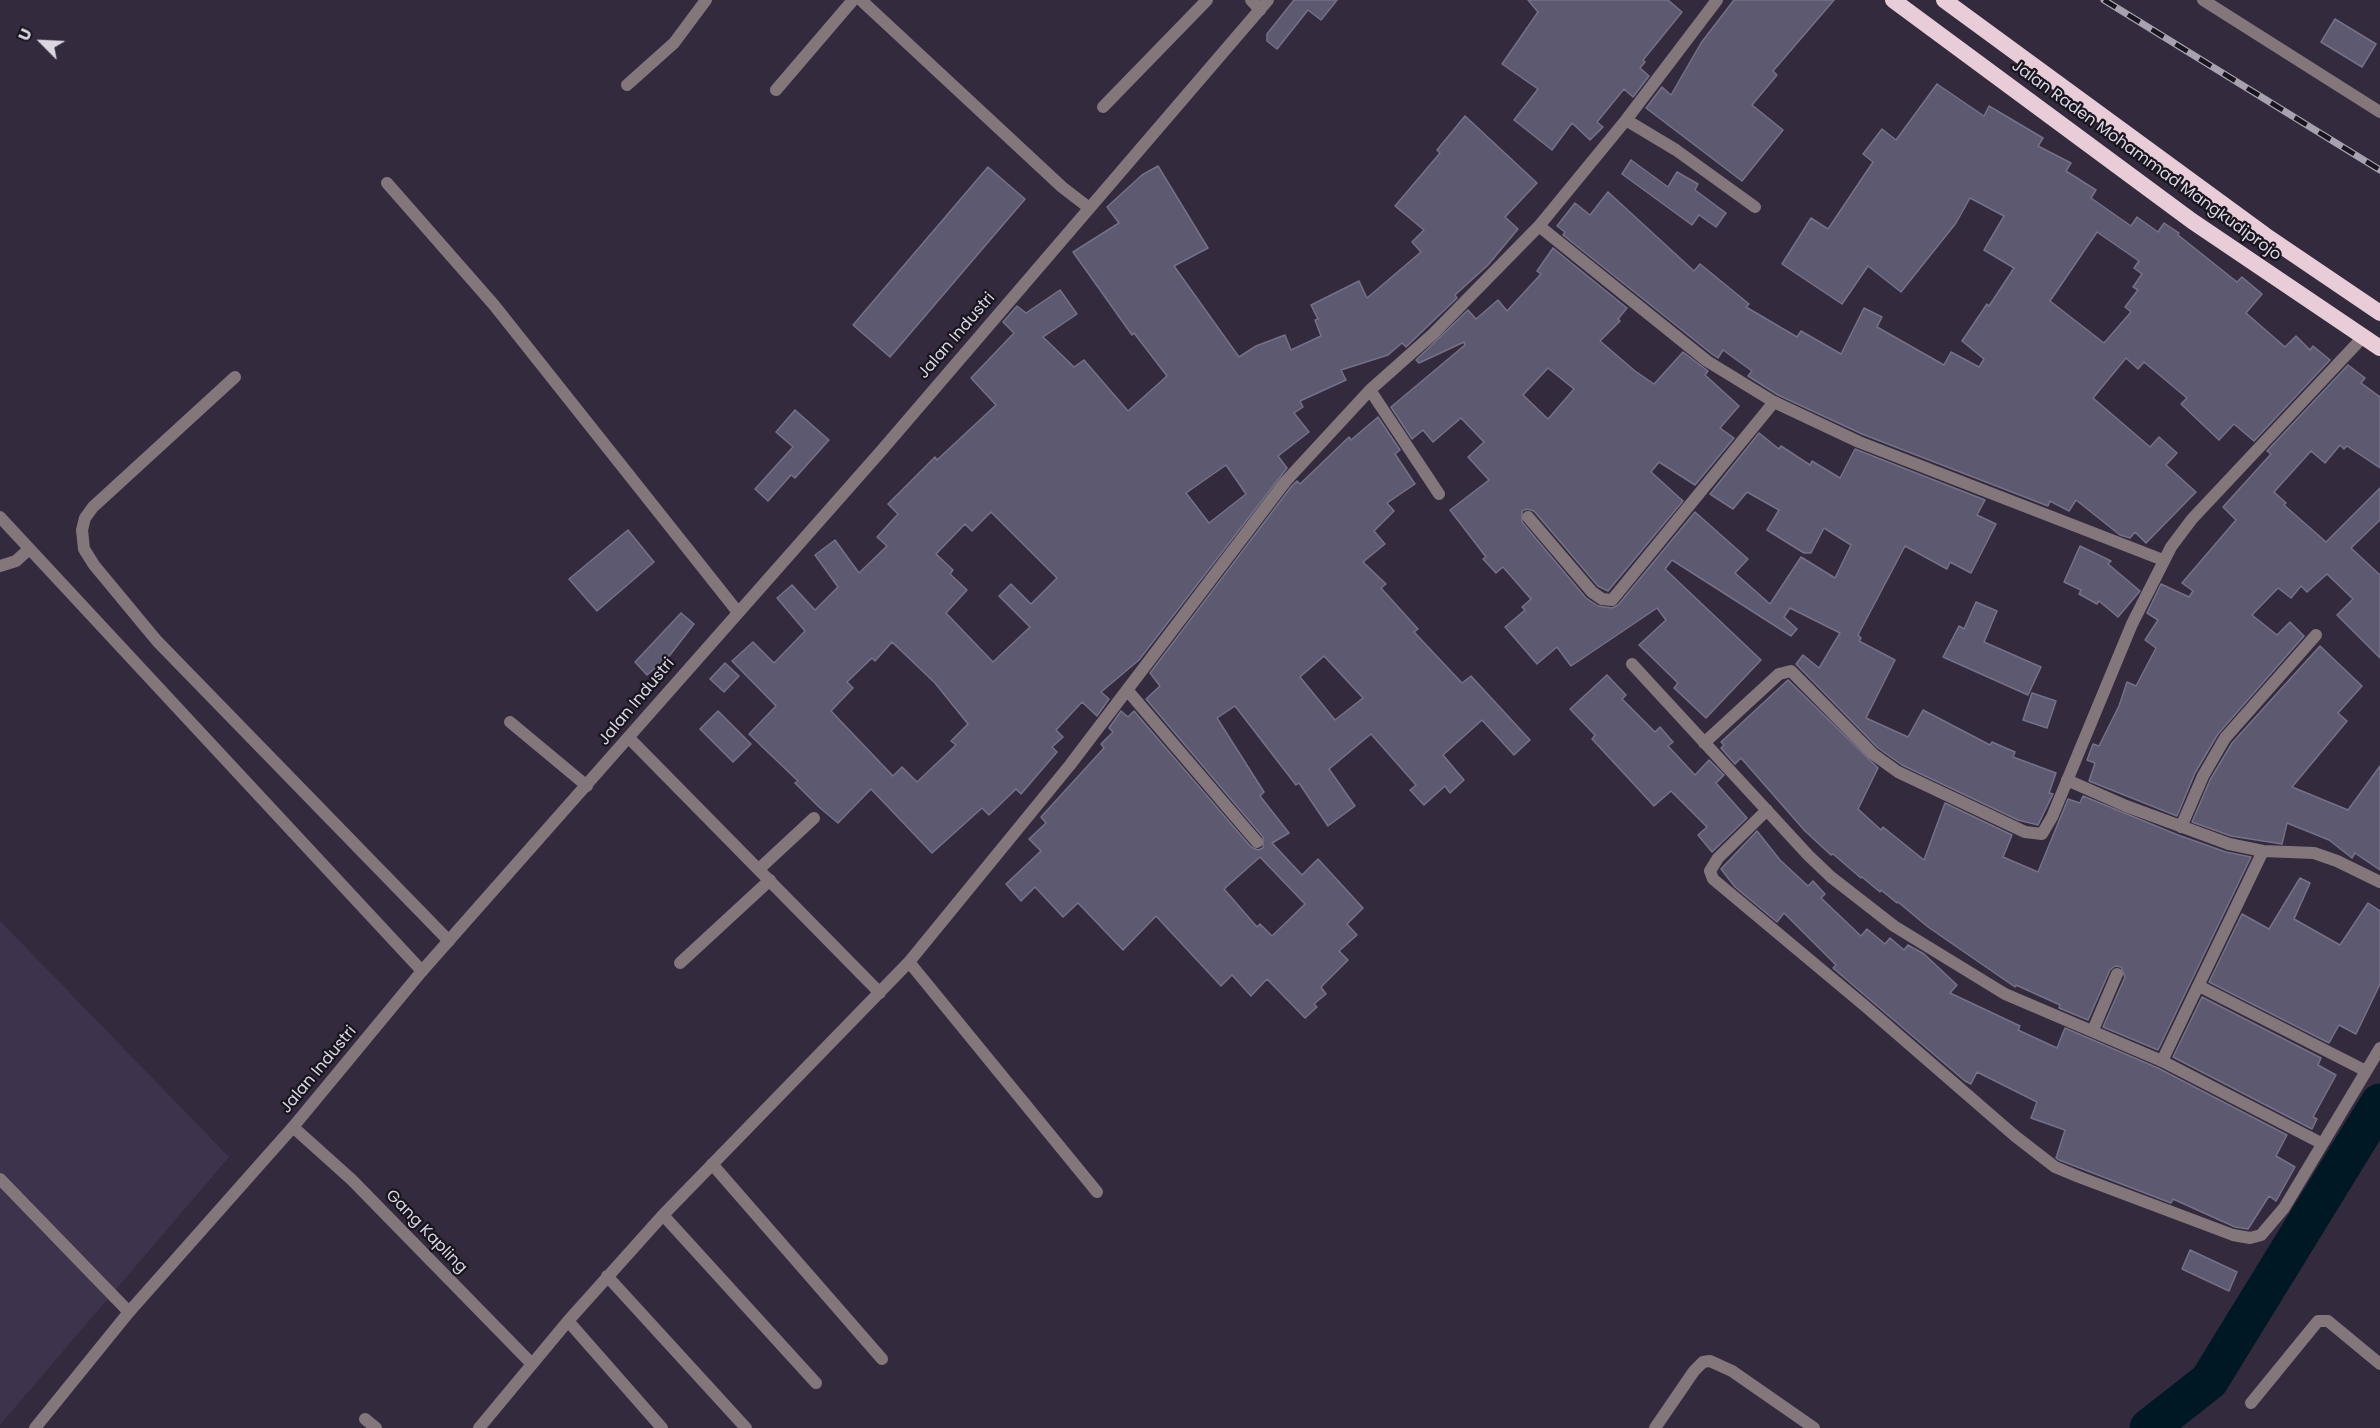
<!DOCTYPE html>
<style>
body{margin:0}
#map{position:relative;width:2380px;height:1428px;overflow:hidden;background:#332a3e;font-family:Poppins,sans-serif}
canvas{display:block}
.north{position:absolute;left:12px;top:12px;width:60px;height:60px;-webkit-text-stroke:4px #18151e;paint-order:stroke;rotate:294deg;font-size:16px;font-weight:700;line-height:24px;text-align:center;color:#dcd6e3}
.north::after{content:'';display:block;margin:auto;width:21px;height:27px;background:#dcd6e3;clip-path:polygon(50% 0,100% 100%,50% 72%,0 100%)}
</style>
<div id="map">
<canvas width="2380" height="1428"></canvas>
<div class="north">U</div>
</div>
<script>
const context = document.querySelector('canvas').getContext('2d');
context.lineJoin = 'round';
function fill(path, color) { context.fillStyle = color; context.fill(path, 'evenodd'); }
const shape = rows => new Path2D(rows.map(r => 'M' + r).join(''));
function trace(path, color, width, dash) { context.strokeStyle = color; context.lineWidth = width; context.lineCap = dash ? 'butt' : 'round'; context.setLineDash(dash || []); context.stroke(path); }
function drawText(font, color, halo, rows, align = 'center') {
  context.font = font + ' Poppins,sans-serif'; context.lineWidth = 4.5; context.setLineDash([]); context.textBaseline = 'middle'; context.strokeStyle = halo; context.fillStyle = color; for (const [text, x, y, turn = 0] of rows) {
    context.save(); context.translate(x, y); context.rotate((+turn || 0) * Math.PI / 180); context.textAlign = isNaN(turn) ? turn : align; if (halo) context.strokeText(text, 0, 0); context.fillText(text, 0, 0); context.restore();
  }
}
const built = shape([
 [0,921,229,1157,0,1425]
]);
const river = shape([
 [2149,1428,2209,1381,2380,1103]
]);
const building = shape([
 [1294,0,1337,0,1321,20,1308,10,1277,49,1267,41,1267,34,1294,0],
 [1528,0,1668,0,1682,12,1643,60,1645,62,1640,68,1649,76,1633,97,1624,89,1597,122,1603,127,1590,140,1572,123,1552,150,1514,120,1538,89,1502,64,1538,12,1528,0],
 [1734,0,1834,0,1773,71,1777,75,1752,105,1783,130,1742,181,1646,108,1662,87,1671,95,1701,43,1734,0],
 [2335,19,2376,44,2362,67,2321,42,2335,19],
 [1937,84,1984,116,1989,106,2043,138,2038,146,2071,163,2066,171,2096,190,2091,198,2131,226,2137,217,2158,232,2164,223,2179,233,2178,235,2237,282,2242,277,2262,294,2246,313,2285,347,2296,336,2310,350,2313,346,2330,360,2254,441,2234,424,2219,440,2181,404,2187,398,2144,362,2138,369,2126,358,2093,398,2150,447,2159,437,2177,453,2166,465,2196,492,2146,543,2135,532,2130,538,2120,535,2076,500,2069,511,2050,501,2048,506,1862,434,1778,395,1748,376,1752,371,1723,350,1718,358,1712,354,1563,235,1565,232,1557,226,1575,203,1590,215,1608,192,1694,271,1700,264,1749,304,1746,307,1797,337,1801,331,1841,354,1864,308,1882,317,1877,327,1944,365,1951,352,1979,367,1984,359,1962,341,1987,304,1989,306,2014,268,1984,250,2004,216,1970,198,1956,223,1901,292,1868,266,1842,304,1782,264,1811,218,1828,229,1873,162,1863,154,1882,129,1896,140,1937,84],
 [2097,232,2139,261,2134,268,2142,274,2133,287,2138,290,2125,307,2131,312,2104,343,2050,301,2097,232],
 [1465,116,1537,183,1505,217,1518,229,1488,265,1455,295,1457,298,1406,347,1402,343,1388,355,1341,370,1346,380,1300,401,1303,407,1294,413,1309,432,1278,456,1287,468,1139,660,1101,692,1109,699,1097,716,1082,702,1056,730,1063,737,1052,747,1057,752,1021,794,1016,789,989,815,982,808,932,853,871,789,838,823,819,807,795,783,798,781,749,734,776,706,732,661,753,642,774,663,805,631,777,598,792,585,815,610,838,587,815,555,835,540,859,573,887,546,877,537,898,514,888,504,935,457,937,460,996,405,971,378,1014,333,1003,322,1017,306,1026,313,1060,290,1077,314,1043,337,1074,367,1084,360,1128,411,1167,376,1134,333,1132,335,1073,252,1119,223,1107,207,1142,175,1158,166,1208,248,1174,266,1239,357,1256,346,1285,335,1291,350,1321,336,1315,320,1318,319,1311,305,1359,281,1367,298,1421,252,1412,242,1424,230,1395,206,1440,153,1437,150,1465,116],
 [1226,465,1246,494,1209,523,1186,493,1226,465],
 [991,512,1057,578,1031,604,1011,584,999,596,1030,627,993,662,946,613,967,590,950,574,953,570,936,554,965,524,972,531,991,512],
 [892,642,935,683,968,724,951,741,956,745,917,782,902,767,893,776,831,711,853,688,847,682,872,658,875,661,892,642],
 [1631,160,1668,187,1677,172,1698,184,1695,190,1726,213,1716,227,1699,215,1692,225,1622,174,1631,160],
 [988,167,1025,199,890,357,853,325,988,167],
 [1553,248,1627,308,1618,319,1620,321,1600,341,1635,371,1654,384,1683,352,1708,371,1705,375,1739,406,1720,428,1734,438,1695,485,1659,462,1651,472,1683,501,1608,591,1598,586,1534,511,1527,509,1522,511,1522,522,1586,598,1598,606,1612,608,1618,605,1695,512,1748,559,1735,573,1770,604,1801,557,1835,578,1851,545,1824,528,1811,553,1804,553,1767,530,1779,510,1747,492,1733,509,1710,494,1759,433,1779,449,1781,446,1810,465,1812,461,1840,478,1855,449,1985,500,1977,515,1996,524,1971,573,1950,562,1947,569,1905,546,1858,635,1861,638,1859,641,1895,660,1866,718,1908,737,1923,710,1990,745,1992,742,2015,752,2013,757,2056,773,2049,793,2053,794,2038,825,2018,820,1902,765,1878,748,1796,664,1803,655,1819,668,1840,633,1790,608,1784,617,1797,629,1791,636,1672,560,1665,569,1761,660,1706,718,1674,688,1678,683,1639,645,1666,620,1657,608,1571,666,1557,647,1537,664,1505,627,1525,610,1522,607,1531,599,1503,567,1496,573,1483,559,1486,557,1450,510,1489,480,1468,457,1484,442,1461,418,1433,442,1423,430,1412,439,1391,407,1465,345,1464,342,1419,363,1416,360,1468,310,1476,319,1498,300,1507,311,1541,274,1537,271,1553,248],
 [1548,368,1574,389,1548,419,1523,395,1548,368],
 [2348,365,2365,378,2361,383,2380,397,2380,468,2347,446,2344,449,2340,445,2325,463,2311,451,2274,492,2286,503,2284,505,2326,542,2380,488,2380,520,2351,548,2380,575,2380,658,2337,615,2353,599,2327,574,2307,592,2301,586,2291,598,2278,588,2252,615,2277,635,2290,622,2304,636,2218,734,2195,773,2177,816,2089,781,2095,763,2087,760,2093,744,2099,746,2119,706,2127,682,2136,686,2156,648,2145,640,2158,620,2147,613,2161,584,2189,597,2193,591,2182,583,2236,520,2223,507,2271,454,2267,451,2348,365],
 [795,410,829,440,795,478,791,475,768,501,755,489,793,447,776,432,795,410],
 [1378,417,1400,450,1395,454,1415,484,1387,503,1394,511,1374,531,1385,544,1363,562,1386,584,1381,588,1418,629,1414,632,1462,683,1471,676,1530,740,1514,755,1482,720,1443,755,1464,780,1450,793,1445,786,1424,805,1410,790,1416,785,1371,734,1329,769,1355,806,1328,826,1299,783,1296,785,1235,706,1217,718,1264,792,1260,796,1289,833,1272,843,1302,875,1318,859,1363,908,1347,924,1357,935,1339,951,1348,960,1321,987,1326,994,1314,1004,1317,1007,1305,1018,1267,979,1251,996,1232,975,1221,986,1156,916,1123,950,1078,903,1063,917,1035,887,1021,901,1006,884,1041,851,1029,839,1046,823,1041,817,1104,748,1101,744,1113,732,1109,728,1121,711,1128,717,1134,711,1251,847,1258,850,1263,848,1263,837,1146,699,1160,686,1150,673,1291,487,1297,481,1300,484,1349,437,1351,440,1378,417],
 [1324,656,1363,698,1335,720,1300,677,1324,656],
 [1260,857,1305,904,1272,936,1260,924,1257,927,1224,889,1260,857],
 [628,530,654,562,597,611,569,579,628,530],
 [2080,546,2111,561,2108,564,2140,591,2118,617,2099,601,2097,604,2079,594,2081,590,2064,582,2080,546],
 [1976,602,1997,611,1984,642,2041,667,2028,695,1943,657,1959,626,1964,629,1976,602],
 [681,613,694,624,670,655,647,675,635,662,681,613],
 [2320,646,2362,686,2338,713,2347,721,2292,787,2348,810,2380,766,2380,870,2355,853,2352,858,2329,840,2287,823,2282,844,2231,836,2192,822,2210,780,2232,743,2320,646],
 [725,663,739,676,724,692,710,679,725,663],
 [1607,675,1626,695,1622,699,1655,732,1660,727,1673,742,1668,746,1695,775,1709,760,1724,775,1716,783,1747,818,1712,852,1698,835,1707,827,1671,791,1654,806,1592,739,1595,735,1570,709,1607,675],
 [1788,680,1878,768,1858,809,1881,830,1883,827,1924,860,1945,803,2012,835,2003,857,2038,872,2068,799,2080,803,2083,796,2178,835,2226,852,2251,857,2158,1050,2103,1027,2125,977,2121,967,2115,966,2110,970,2088,1020,2059,1008,2060,1005,2016,985,2015,987,1928,927,1898,902,1897,903,1881,890,1880,892,1862,877,1861,878,1833,854,1831,855,1805,831,1741,758,1735,764,1721,748,1724,745,1721,742,1788,680],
 [2032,693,2056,701,2047,728,2023,720,2032,693],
 [718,711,751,744,733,762,700,729,718,711],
 [1757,831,1780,860,1808,886,1813,881,1825,894,1821,898,1861,936,1867,929,1885,944,1890,938,1904,950,1908,945,1924,954,1957,985,1950,993,2020,1026,2018,1030,2057,1048,2065,1028,2158,1068,2287,1135,2276,1156,2295,1167,2276,1201,2269,1196,2248,1229,2235,1227,2173,1199,2171,1203,2059,1160,2056,1158,2065,1130,2031,1118,2037,1102,1977,1072,1971,1084,1965,1081,1833,968,1836,965,1784,913,1777,922,1735,887,1721,869,1757,831],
 [2300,878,2310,883,2294,919,2340,945,2368,903,2380,911,2380,984,2356,1034,2339,1025,2329,1043,2209,982,2242,914,2269,929,2300,878],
 [2202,997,2321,1058,2318,1065,2336,1075,2313,1117,2317,1119,2312,1129,2173,1057,2202,997],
 [2190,1250,2237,1272,2229,1291,2182,1269,2190,1250]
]);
const service = shape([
 [861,0,1062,187,1088,207],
 [1251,0,1260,10],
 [627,85,674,43,706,0],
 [776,90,853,0],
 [1103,107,1207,0],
 [387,183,494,305,737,611],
 [235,377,93,507,85,518,82,530,84,549,94,565,157,641,449,941],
 [0,517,422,971],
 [0,566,16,561,28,550],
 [510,722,587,786],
 [0,1179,129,1312],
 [2251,1403,2318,1321,2328,1321,2380,1364]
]);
const minor = shape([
 [2203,0,2380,112],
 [1626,120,1676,150,1755,207],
 [1539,226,1707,361,1774,402,1859,442,2163,560],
 [1370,390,1439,494],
 [1528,517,1592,592,1602,599,1612,600,1774,402],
 [1632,664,1808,855,1831,877,1894,926,2005,994,2162,1061,2321,1143],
 [1128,691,1257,842],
 [629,738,880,993],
 [1704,743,1779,674,1791,671,1873,754,1898,772,2025,832,2042,834,2052,817,2132,624,2171,547,2192,519,2364,336],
 [2067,780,2126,806,2229,844,2263,851,2314,853,2337,861,2380,882],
 [1767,810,1718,858,1710,871,1713,879,1865,1006,2015,1136,2055,1167,2079,1177,2233,1235,2250,1238,2261,1235,2284,1208,2380,1048],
 [2181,827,2203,776,2225,738,2316,635],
 [759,869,814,818],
 [909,962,1097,1192],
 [680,963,770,880],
 [2199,986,2366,1071],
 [2093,1030,2117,974],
 [2162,1061,2263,851],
 [293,1127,352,1180,531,1363],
 [712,1164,882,1359],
 [663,1215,816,1383],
 [607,1276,746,1428],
 [568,1321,662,1428],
 [365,1419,376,1428],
 [479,1428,568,1321,663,1215,909,962,1070,765,1285,482,1370,390,1433,334,1539,226,1626,120,1717,0],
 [1655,1428,1694,1371,1703,1362,1710,1361,1732,1371,1814,1428]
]);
const tertiary = shape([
 [35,1428,129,1312,293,1127,422,971,882,450,1268,0]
]);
const trunk = shape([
 [1893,0,2192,221,2380,348],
 [1944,0,2265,235,2380,313]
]);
const rail = shape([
 [2104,0,2380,170]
]);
const streetNames = [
 ["Jalan Raden Mohammad Mangkudiprojo",2146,161,36],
 ["Jalan Industri",957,336,-49],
 ["Jalan Industri",637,702,-50],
 ["Jalan Industri",319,1070,-50],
 ["Gang Kapling",426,1232,46]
];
fill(built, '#3e334d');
trace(river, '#001824', 39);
fill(building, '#5d5970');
trace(building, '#757189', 1.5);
trace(service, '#83777c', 12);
trace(minor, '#83777c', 12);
trace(tertiary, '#83777c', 12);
trace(trunk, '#e8cdd8', 16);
trace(rail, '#a8a1b0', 7);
trace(rail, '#18151e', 4.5, [14]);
drawText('16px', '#dcd6e3', '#18151e', streetNames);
</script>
